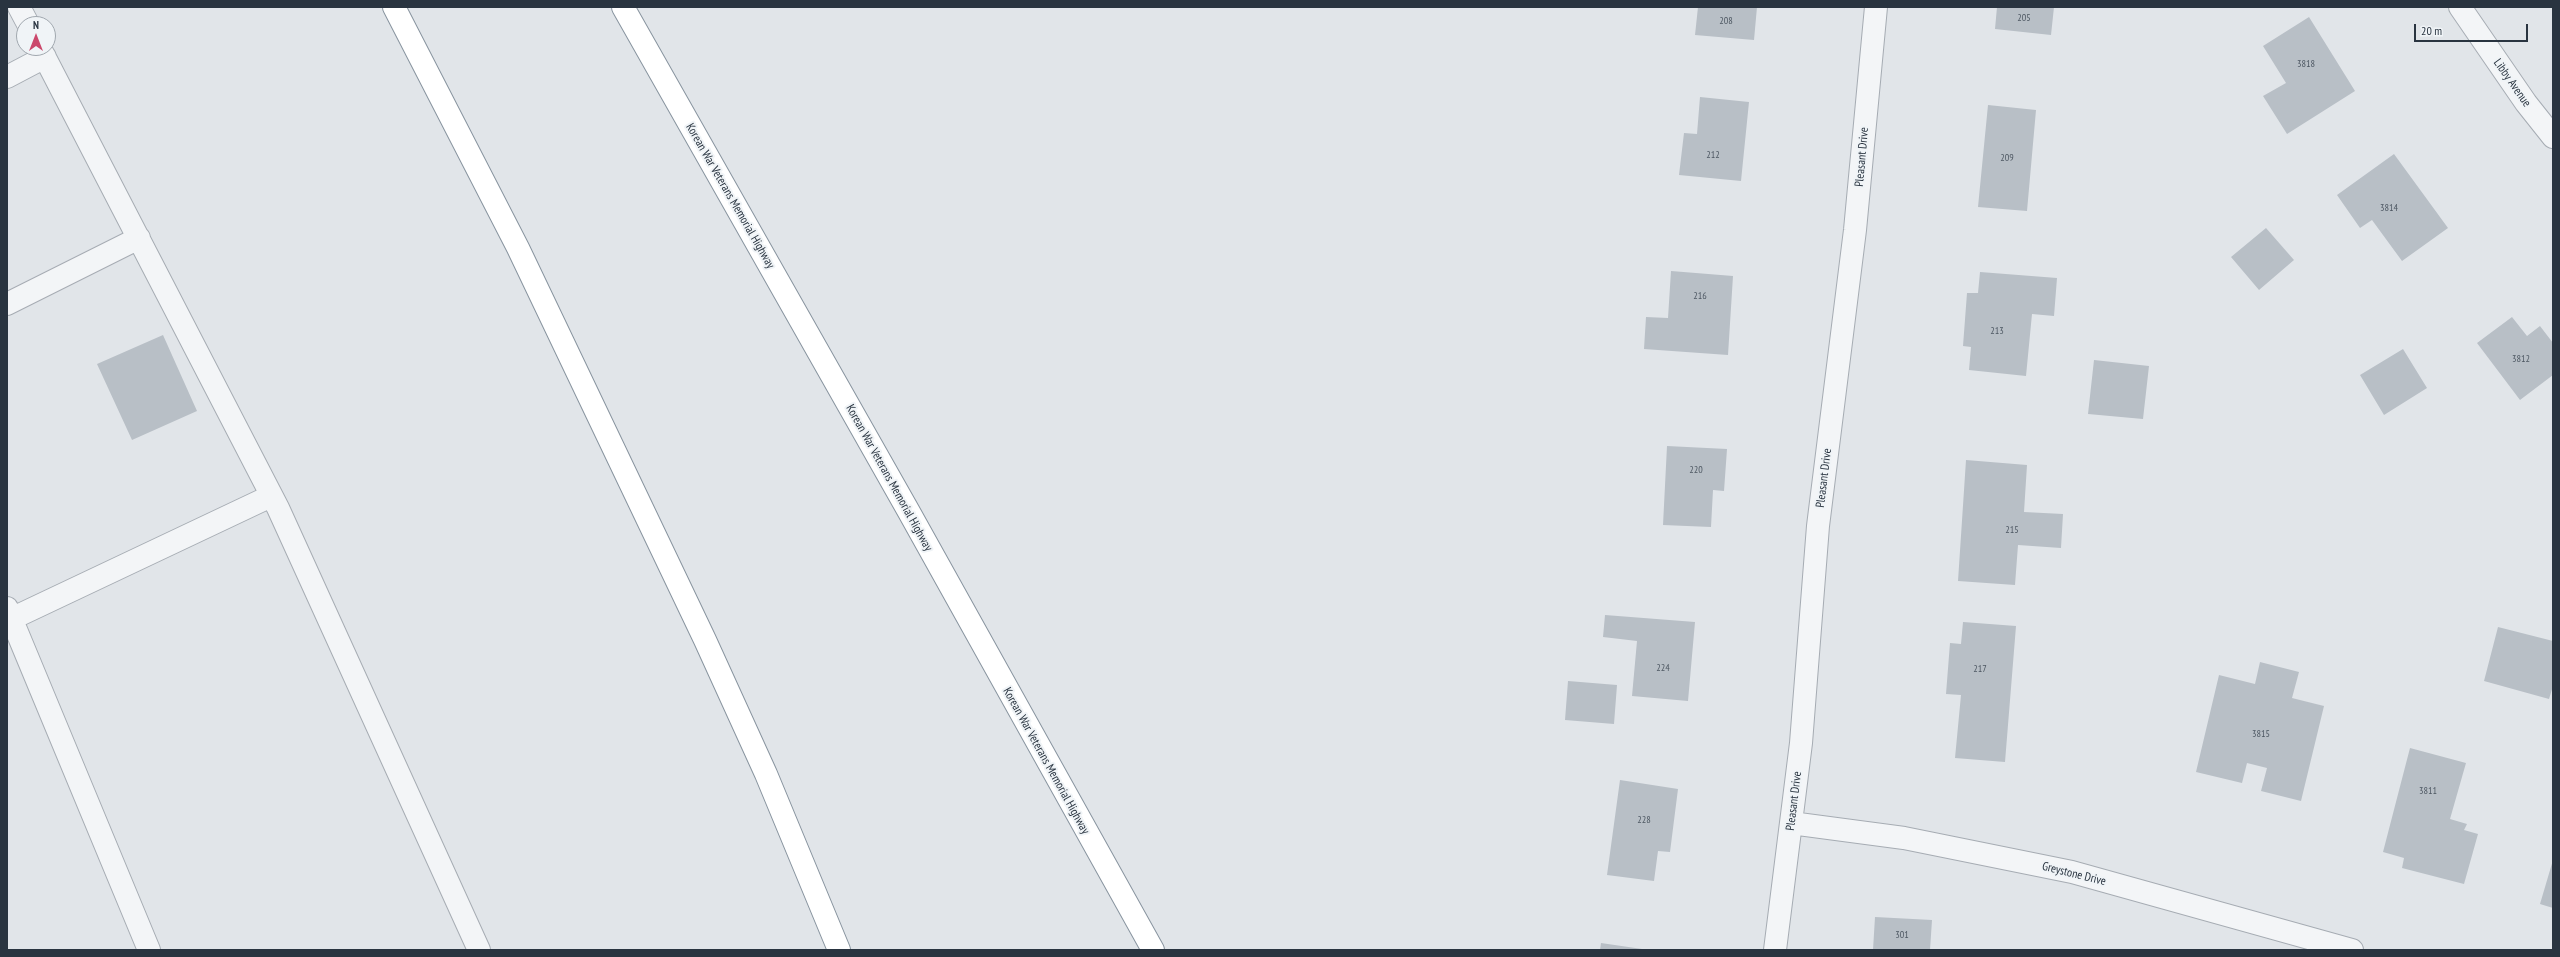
<!DOCTYPE html>
<style>
body{margin:0}
#map{position:relative;width:2560px;height:957px;overflow:hidden;background:#e1e5e9;font-family:"PT Sans Narrow",sans-serif}
canvas{display:block}
.frame{position:absolute;inset:0;border:8px solid #293440;pointer-events:none}
.north{position:absolute;left:16px;top:16px;width:40px;height:40px;box-sizing:border-box;background:#f0f4f7;border:1px solid #a0a7ae;border-radius:50%;rotate:0deg;font-size:11px;font-weight:700;line-height:16px;text-align:center;color:#293440}
.north::after{content:'';display:block;margin:auto;width:14px;height:18px;background:#cb486c;clip-path:polygon(50% 0,100% 100%,50% 72%,0 100%)}
.scale{position:absolute;left:2414px;top:24px;width:114px;height:18px;box-sizing:border-box;border:2px solid #293440;border-top:0;padding-left:5px;font-size:12px;line-height:14px;white-space:nowrap;color:#293440;-webkit-text-stroke:3px #f0f4f7;paint-order:stroke}
</style>
<div id="map">
<canvas width="2560" height="957"></canvas>
<div class="frame"></div>
<div class="north">N</div>
<div class="scale">20 m</div>
</div>
<script>
const context = document.querySelector('canvas').getContext('2d');
context.lineJoin = 'round';
function fill(path, color) { context.fillStyle = color; context.fill(path, 'evenodd'); }
const shape = rows => new Path2D(rows.map(r => 'M' + r).join(''));
function trace(path, color, width, dash) { context.strokeStyle = color; context.lineWidth = width; context.lineCap = dash ? 'butt' : 'round'; context.setLineDash(dash || []); context.stroke(path); }
function drawText(font, color, halo, rows, align = 'center') {
  context.font = font + ' "PT Sans Narrow",sans-serif'; context.lineWidth = 4; context.setLineDash([]); context.textBaseline = 'middle'; context.strokeStyle = halo; context.fillStyle = color; for (const [text, x, y, turn = 0] of rows) {
    context.save(); context.translate(x, y); context.rotate((+turn || 0) * Math.PI / 180); context.textAlign = isNaN(turn) ? turn : align; if (halo) context.strokeText(text, 0, 0); context.fillText(text, 0, 0); context.restore();
  }
}
const building = shape([
 [1698,7,1757,7,1754,40,1695,35],
 [1997,7,2054,7,2051,35,1995,29],
 [2309,17,2355,91,2287,134,2263,96,2286,83,2263,46],
 [1700,97,1749,102,1741,181,1679,175,1684,133,1697,134],
 [1988,105,2036,110,2027,211,1978,207],
 [2394,154,2448,228,2402,261,2372,220,2360,228,2337,195],
 [2266,228,2294,260,2259,290,2231,257],
 [1671,271,1733,276,1728,355,1644,349,1646,317,1668,318],
 [1980,272,2057,278,2054,316,2032,314,2026,376,1969,370,1971,347,1963,346,1967,293,1978,293],
 [2512,317,2527,336,2540,326,2553,343,2553,375,2520,400,2477,343],
 [163,335,197,411,132,440,97,364],
 [2403,349,2427,388,2384,415,2360,375],
 [2094,360,2149,366,2143,419,2088,414],
 [1667,446,1727,449,1724,491,1713,490,1711,527,1663,525],
 [1966,460,2027,465,2024,512,2063,514,2061,548,2018,545,2015,585,1958,581],
 [1605,615,1695,622,1688,701,1632,696,1637,641,1603,637],
 [1963,622,2016,626,2005,762,1955,758,1961,695,1946,694,1950,643,1961,644],
 [2498,627,2553,641,2553,686,2549,699,2484,681],
 [2260,662,2299,672,2292,698,2324,706,2301,801,2261,791,2267,768,2247,763,2242,783,2196,772,2219,675,2255,684],
 [1568,681,1617,685,1614,724,1565,720],
 [2410,748,2466,763,2450,819,2467,824,2464,830,2478,834,2464,884,2402,868,2404,858,2383,852],
 [1620,780,1678,789,1670,852,1658,851,1654,881,1607,875],
 [2553,860,2553,908,2540,904],
 [1875,917,1932,920,1930,950,1873,950],
 [1601,943,1642,949,1641,950,1600,950]
]);
const service = shape([
 [19,7,28,24],
 [40,48,278,508,479,950],
 [7,77,45,57],
 [7,304,139,238],
 [7,608,149,950],
 [11,619,271,496]
]);
const minor = shape([
 [2460,7,2526,103,2553,137],
 [1791,823,1904,838,2072,872,2352,950],
 [1775,950,1801,743,1818,526,1855,230,1876,7]
]);
const motorway = shape([
 [394,7,518,248,705,640,766,774,839,950],
 [623,7,909,512,1153,950]
]);
const numberNames = [
 ["205",2024,18],
 ["208",1726,21],
 ["3818",2306,64],
 ["212",1713,155],
 ["209",2007,158],
 ["3814",2389,208],
 ["216",1700,296],
 ["213",1997,331],
 ["3812",2521,359],
 ["220",1696,470],
 ["215",2012,530],
 ["224",1663,668],
 ["217",1980,669],
 ["3815",2261,734],
 ["3811",2428,791],
 ["228",1644,820],
 ["301",1902,935]
];
const streetNames = [
 ["Libby Avenue",2512,83,55],
 ["Pleasant Drive",1862,157,-85],
 ["Korean War Veterans Memorial Highway",730,196,60],
 ["Korean War Veterans Memorial Highway",889,478,61],
 ["Pleasant Drive",1824,478,-83],
 ["Korean War Veterans Memorial Highway",1046,761,61],
 ["Pleasant Drive",1794,801,-83],
 ["Greystone Drive",2074,874,14]
];
fill(building, '#b8bfc6');
trace(service, '#a6acb3', 24);
trace(minor, '#a6acb3', 24);
trace(motorway, '#88949f', 24);
trace(service, '#f3f5f7', 22);
trace(minor, '#f3f5f7', 22);
trace(motorway, '#fff', 22);
drawText('10px', '#4d5762', null, numberNames);
drawText('12px', '#293440', '#f0f4f7', streetNames);
</script>
